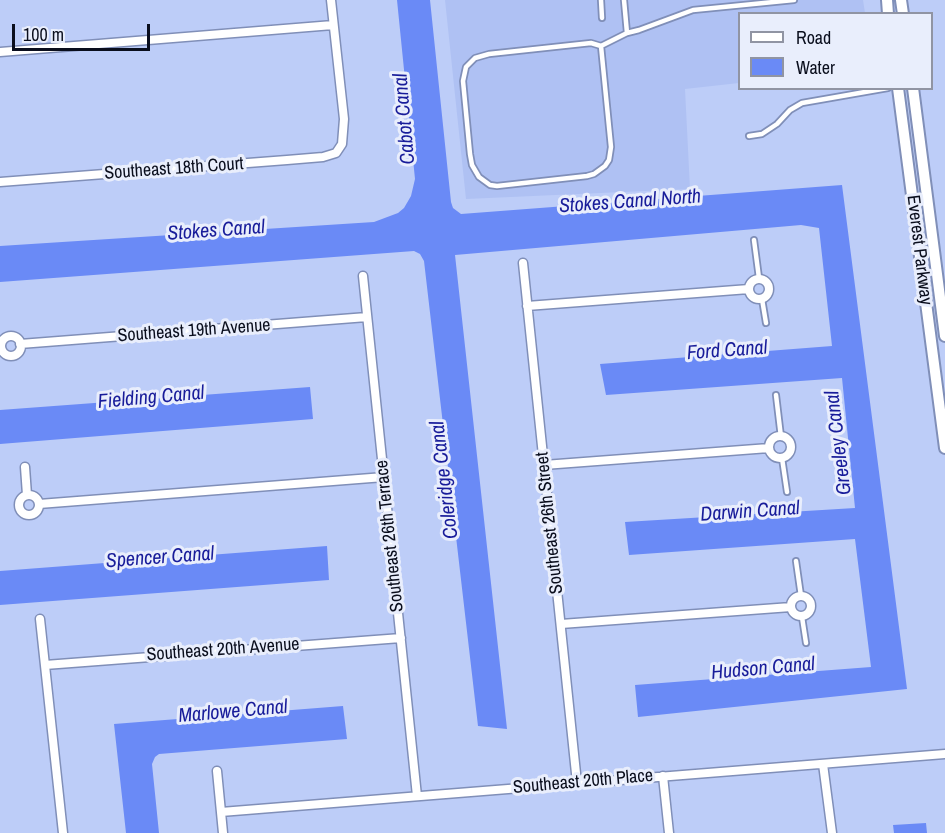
<!DOCTYPE html>
<style>
body{margin:0}
#map{position:relative;width:945px;height:833px;overflow:hidden;background:#bdcdf8;font-family:"Archivo Narrow",sans-serif}
canvas{display:block}
.legend{position:absolute;left:738px;top:12px;width:195px;height:78px;box-sizing:border-box;background:#e9eefc;border:2px solid #9094a3;margin:0;padding:8px 10px;list-style:none;font-size:18px;color:#0a0e1d}
.legend li{display:flex;align-items:center;gap:12px;height:30px}
.legend b{width:30px;border:2px solid #9094a3}
.scale{position:absolute;left:12px;top:24px;width:138px;height:27px;box-sizing:border-box;border:3px solid #0a0e1d;border-top:0;padding-left:8px;font-size:18px;line-height:21px;white-space:nowrap;color:#0a0e1d;-webkit-text-stroke:4px #e9eefc;paint-order:stroke}
</style>
<div id="map">
<canvas width="945" height="833"></canvas>
<ul class="legend">
<li><b style="height:8px;background:#fff"></b>Road</li>
<li><b style="height:16px;background:#6a8af6"></b>Water</li>
</ul>
<div class="scale">100 m</div>
</div>
<script>
const context = document.querySelector('canvas').getContext('2d');
context.lineJoin = 'round';
function fill(path, color) { context.fillStyle = color; context.fill(path, 'evenodd'); }
const shape = rows => new Path2D(rows.map(r => 'M' + r).join(''));
function trace(path, color, width, dash) { context.strokeStyle = color; context.lineWidth = width; context.lineCap = dash ? 'butt' : 'round'; context.setLineDash(dash || []); context.stroke(path); }
function drawText(font, color, halo, rows, align = 'center') {
  context.font = font + ' "Archivo Narrow",sans-serif'; context.lineWidth = 6; context.setLineDash([]); context.textBaseline = 'middle'; context.strokeStyle = halo; context.fillStyle = color; for (const [text, x, y, turn = 0] of rows) {
    context.save(); context.translate(x, y); context.rotate((+turn || 0) * Math.PI / 180); context.textAlign = isNaN(turn) ? turn : align; if (halo) context.strokeText(text, 0, 0); context.fillText(text, 0, 0); context.restore();
  }
}
const built = shape([
 [445,0,863,0,865,13,740,14,739,83,685,89,690,189,466,199]
]);
const water = shape([
 [397,0,430,0,451,202,453,208,461,214,842,185,907,689,638,717,635,685,871,667,855,539,629,555,625,522,855,508,842,378,606,395,600,364,832,346,819,228,801,225,455,255,507,729,478,726,424,261,420,254,414,251,0,282,0,246,374,222,398,213,404,208,411,196,415,179],
 [310,387,313,419,0,444,0,410],
 [327,546,329,580,0,605,0,571],
 [343,706,347,739,159,754,155,757,152,764,159,833,126,833,114,724],
 [926,823,927,833,894,833,893,825]
]);
const service = shape([
 [601,0,602,18],
 [624,0,627,33,639,30,693,10,794,0],
 [601,46,591,43,489,54,475,58,466,67,463,81,470,154,472,165,479,177,490,185,497,186,587,176,594,174,605,166,609,160,611,147,601,46,627,33],
 [749,136,762,134,777,124,790,110,802,103,888,88],
 [754,240,759,278],
 [762,299,766,323],
 [776,395,781,437],
 [782,458,787,492],
 [796,561,801,596],
 [802,617,806,643]
]);
const minor = shape([
 [0,52,333,25],
 [0,182,287,160,323,157,336,153,342,144,344,119,331,0],
 [523,263,577,783],
 [363,276,417,796],
 '749 289a10 10 0 1 1 20 0a10 10 0 1 1-20 0Z',
 [527,306,749,289],
 '1 346a10 10 0 1 1 20 0a10 10 0 1 1-20 0Z',
 [20,344,367,317],
 '769 447a11 11 0 1 1 22 0a11 11 0 1 1-22 0Z',
 [544,465,769,448],
 [25,467,27,495],
 '19 505a10 10 0 1 1 20 0a10 10 0 1 1-20 0Z',
 [39,504,384,477],
 '791 606a10 10 0 1 1 20 0a10 10 0 1 1-20 0Z',
 [40,619,63,833],
 [561,624,791,607],
 [45,665,401,638],
 [823,764,832,833],
 [217,771,223,833],
 [663,776,669,833],
 [221,812,945,754]
]);
const tertiary = shape([
 [887,0,888,14],
 [901,0,903,14],
 [898,88,945,448],
 [913,88,945,336]
]);
const streetNames = [
 ["Southeast 18th Court",174,169,-4],
 ["Everest Parkway",919,250,83],
 ["Southeast 19th Avenue",194,331,-4],
 ["Southeast 26th Street",550,523,-96],
 ["Southeast 26th Terrace",390,536,-96],
 ["Southeast 20th Avenue",223,650,-4],
 ["Southeast 20th Place",583,782,-5]
];
const waterNames = [
 ["Cabot Canal",405,119,-95],
 ["Stokes Canal North",630,202,-4],
 ["Stokes Canal",216,231,-4],
 ["Ford Canal",727,351,-4],
 ["Fielding Canal",151,398,-5],
 ["Greeley Canal",839,443,-97],
 ["Coleridge Canal",445,480,-97],
 ["Darwin Canal",750,512,-4],
 ["Spencer Canal",160,558,-4],
 ["Hudson Canal",763,669,-5],
 ["Marlowe Canal",233,712,-5]
];
fill(built, '#afc1f3');
fill(water, '#6a8af6');
trace(service, '#808fb8', 8);
trace(minor, '#808fb8', 11);
trace(tertiary, '#808fb8', 14);
trace(service, '#fff', 4.5);
trace(minor, '#fff', 8);
trace(tertiary, '#fff', 10);
drawText('18px', '#0a0e1d', '#e9eefc', streetNames);
drawText('italic 20px', '#181c9a', '#e9eefc', waterNames);
</script>
